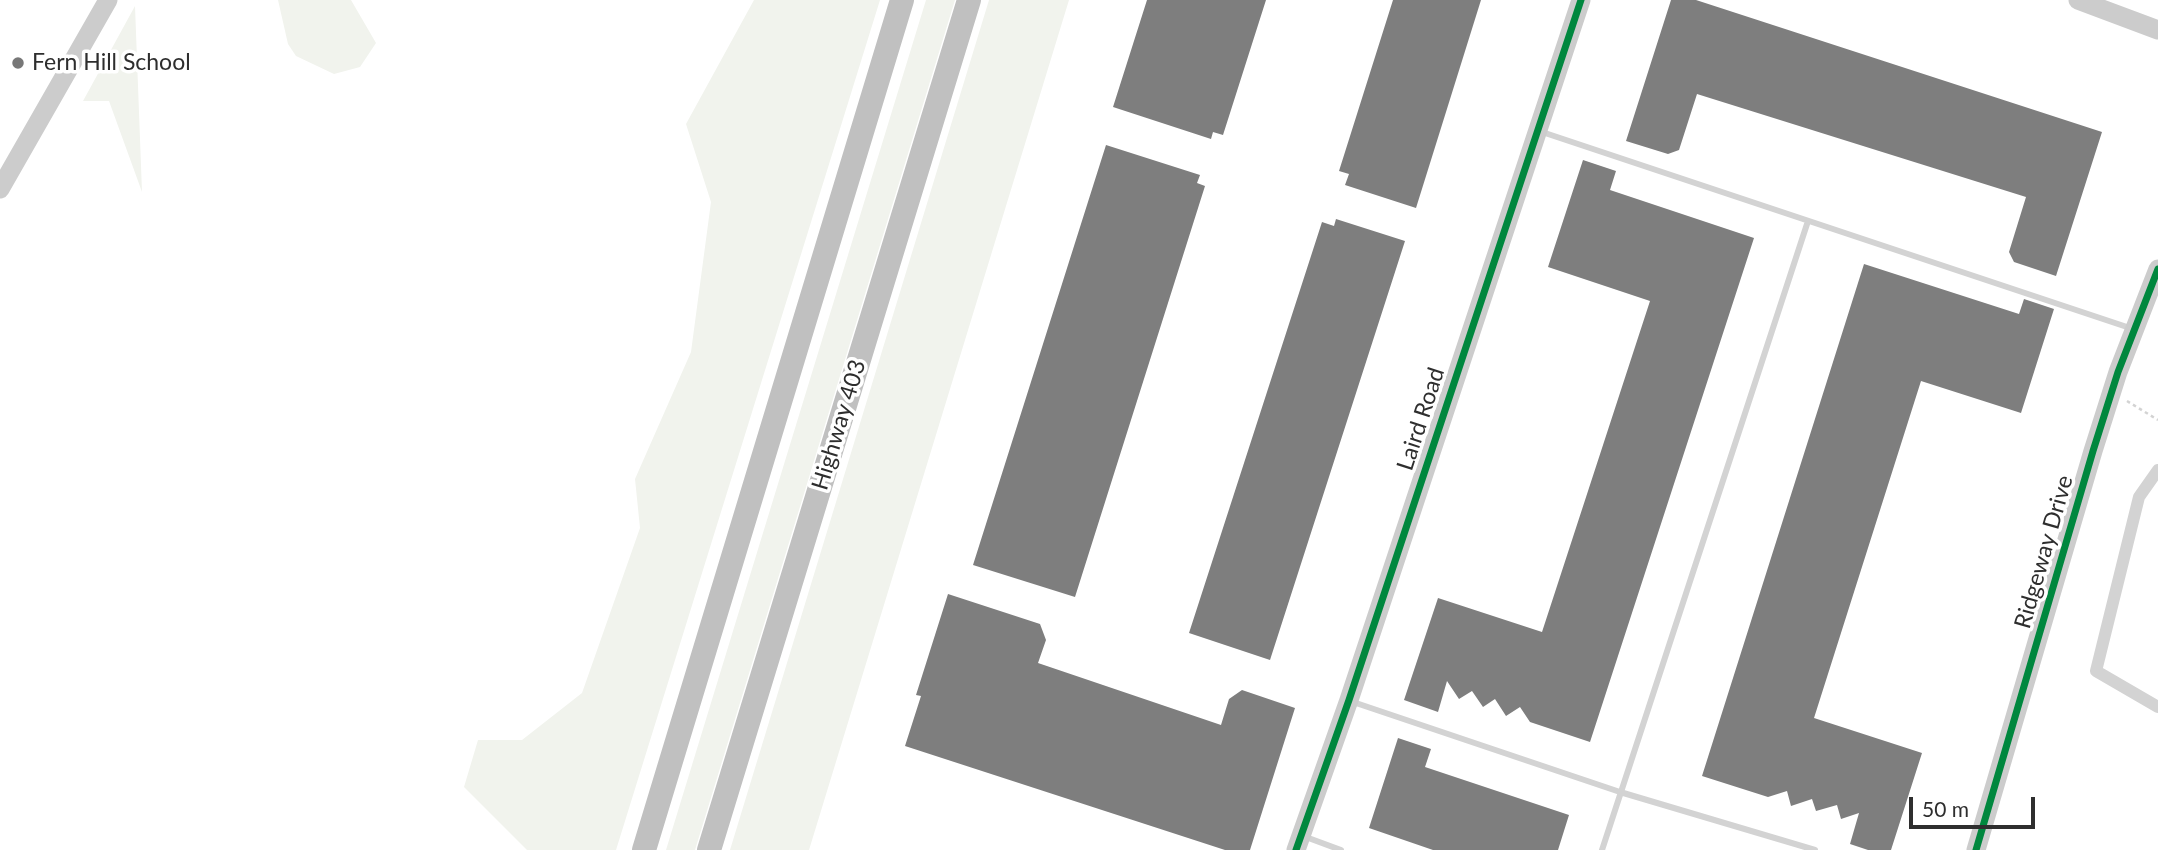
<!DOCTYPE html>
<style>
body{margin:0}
#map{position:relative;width:2158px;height:850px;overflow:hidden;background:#fff;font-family:Lato,sans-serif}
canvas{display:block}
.scale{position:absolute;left:1909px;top:797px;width:126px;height:32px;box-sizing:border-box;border:4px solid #2e2e2e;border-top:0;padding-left:9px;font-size:21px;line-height:24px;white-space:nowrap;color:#2e2e2e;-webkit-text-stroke:5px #fff;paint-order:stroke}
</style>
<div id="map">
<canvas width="2158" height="850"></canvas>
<div class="scale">50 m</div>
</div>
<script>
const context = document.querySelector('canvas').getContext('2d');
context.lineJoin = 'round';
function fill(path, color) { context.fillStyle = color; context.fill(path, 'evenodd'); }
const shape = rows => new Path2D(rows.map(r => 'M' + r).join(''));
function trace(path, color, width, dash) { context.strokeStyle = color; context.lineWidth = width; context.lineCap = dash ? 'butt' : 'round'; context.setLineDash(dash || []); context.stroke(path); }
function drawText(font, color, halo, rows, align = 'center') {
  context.font = font + ' Lato,sans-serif'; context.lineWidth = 7; context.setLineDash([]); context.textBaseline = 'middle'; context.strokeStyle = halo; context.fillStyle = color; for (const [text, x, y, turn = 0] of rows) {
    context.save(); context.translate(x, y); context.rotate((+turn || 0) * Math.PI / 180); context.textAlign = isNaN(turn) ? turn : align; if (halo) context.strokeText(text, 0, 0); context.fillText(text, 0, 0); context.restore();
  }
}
const green = shape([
 [278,0,351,0,376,43,360,67,334,74,296,56,288,44],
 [754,0,880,0,616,850,527,850,464,787,478,740,522,740,582,693,640,528,635,479,691,352,711,202,686,124],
 [926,0,955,0,695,850,666,850],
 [989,0,1069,0,809,850,730,850],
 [135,6,142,192,109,101,83,101]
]);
const building = shape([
 [1147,0,1266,0,1223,135,1213,132,1211,139,1113,107],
 [1393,0,1481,0,1416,208,1345,185,1349,174,1339,171],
 [1671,0,1696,0,2102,132,2056,276,2014,262,2009,252,2026,197,1697,94,1679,150,1668,154,1626,141],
 [1106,145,1200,175,1197,183,1205,186,1075,597,973,565],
 [1583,160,1616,171,1610,190,1754,238,1590,742,1530,722,1520,707,1506,716,1495,699,1483,707,1472,691,1459,699,1447,681,1438,712,1404,700,1438,598,1542,632,1650,301,1548,267],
 [1336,219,1405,241,1270,660,1189,633,1322,222,1334,226],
 [1864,264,2019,314,2024,299,2054,309,2021,413,1921,381,1814,718,1922,753,1891,850,1868,850,1850,844,1859,813,1841,819,1837,805,1816,811,1812,799,1791,806,1787,791,1768,797,1702,776],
 [948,594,1040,624,1046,640,1038,663,1221,725,1229,699,1242,690,1295,708,1250,850,1225,850,905,746,921,696,916,695],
 [1398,738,1431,749,1425,767,1569,815,1558,850,1433,850,1369,828]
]);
const path = shape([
 [2127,401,2158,420]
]);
const lane = shape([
 [1539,131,2133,329],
 [1350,701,1620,792,1815,850],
 [1303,836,1341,850],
 [1602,850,1808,221]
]);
const street = shape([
 [2158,470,2139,497,2096,671,2158,707]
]);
const secondary = shape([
 [2078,0,2158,30],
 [0,189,108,0],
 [1296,850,1349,700,1581,0],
 [1976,850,2093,451,2118,372,2158,269]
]);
const highway = shape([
 [644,850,902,0],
 [709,850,969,0]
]);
const cycleway = shape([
 [1296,850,1349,700,1581,0],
 [1976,850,2093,451,2118,372,2158,269]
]);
const markers = [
 [18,63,7,"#777"]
];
const poiNames = [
 ["Fern Hill School",32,63]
];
const streetNames = [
 ["Laird Road",1421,419,-72],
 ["Highway 403",839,425,-73],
 ["Ridgeway Drive",2044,552,-74]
];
fill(green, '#f1f3ed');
fill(building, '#7e7e7e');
trace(path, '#d3d3d3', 2.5, [3.5, 3.5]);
trace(lane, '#d3d3d3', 6);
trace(street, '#d3d3d3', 12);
trace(secondary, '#ccc', 19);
trace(highway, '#c0c0c0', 24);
trace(cycleway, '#00873e', 7);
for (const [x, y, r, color] of markers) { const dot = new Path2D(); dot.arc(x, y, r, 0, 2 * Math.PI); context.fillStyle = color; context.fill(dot); trace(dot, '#fff', 2.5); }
drawText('23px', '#2e2e2e', '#fff', poiNames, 'left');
drawText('23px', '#2e2e2e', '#fff', streetNames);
</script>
